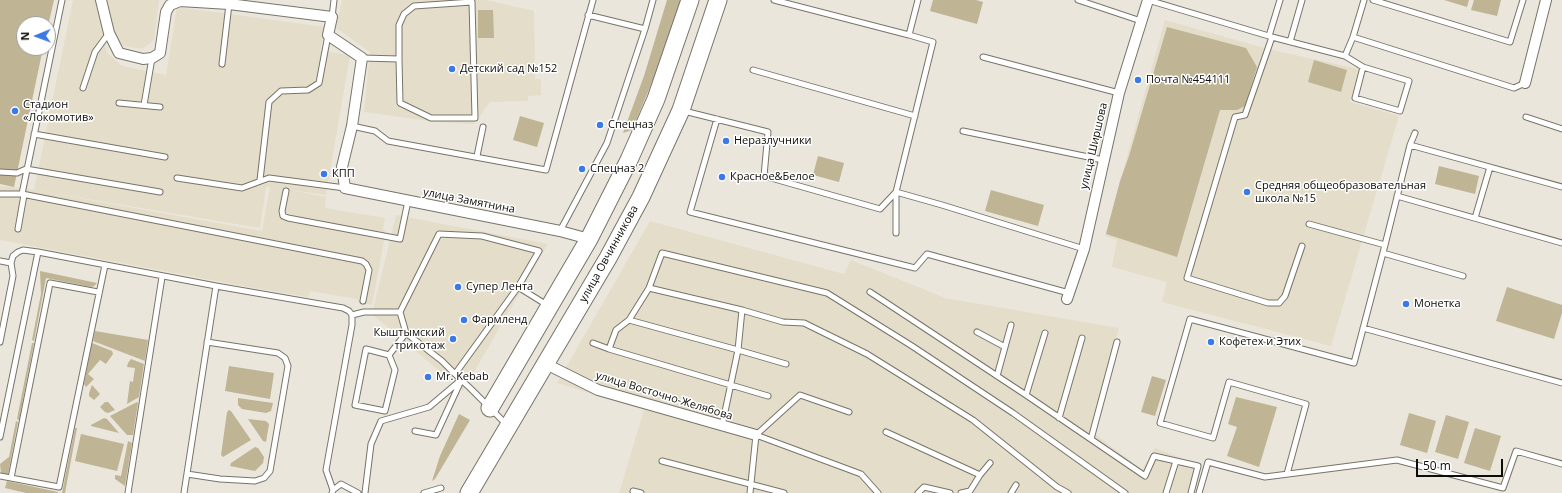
<!DOCTYPE html>
<meta charset="utf-8">
<style>
body{margin:0}
#map{position:relative;width:1562px;height:493px;overflow:hidden;background:#eae6db;font-family:"Open Sans",sans-serif}
canvas{display:block}
.north{position:absolute;left:16px;top:16px;width:40px;height:40px;box-sizing:border-box;background:#fff;border:1px solid #9e9e9c;border-radius:50%;rotate:269deg;font-size:11px;font-weight:700;line-height:16px;text-align:center;color:#0d0c08}
.north::after{content:'';display:block;margin:auto;width:14px;height:18px;background:#3c79e8;clip-path:polygon(50% 0,100% 100%,50% 72%,0 100%)}
.scale{position:absolute;left:1416px;top:459px;width:87px;height:18px;box-sizing:border-box;border:2px solid #0d0c08;border-top:0;padding-left:5px;font-size:12px;line-height:14px;white-space:nowrap;color:#0d0c08;-webkit-text-stroke:3px #fff;paint-order:stroke}
</style>
<div id="map">
<canvas width="1562" height="493"></canvas>
<div class="north">N</div>
<div class="scale">50 m</div>
</div>
<script>
const context = document.querySelector('canvas').getContext('2d');
context.lineJoin = 'round';
function fill(path, color) { context.fillStyle = color; context.fill(path, 'evenodd'); }
const shape = rows => new Path2D(rows.map(r => 'M' + r).join(''));
function trace(path, color, width, dash) { context.strokeStyle = color; context.lineWidth = width; context.lineCap = dash ? 'butt' : 'round'; context.setLineDash(dash || []); context.stroke(path); }
function drawText(font, color, halo, rows, align = 'center') {
  context.font = font + ' "Open Sans",sans-serif'; context.lineWidth = 3; context.setLineDash([]); context.textBaseline = 'middle'; context.strokeStyle = halo; context.fillStyle = color; for (const [text, x, y, turn = 0] of rows) {
    context.save(); context.translate(x, y); context.rotate((+turn || 0) * Math.PI / 180); context.textAlign = isNaN(turn) ? turn : align; if (halo) context.strokeText(text, 0, 0); context.fillText(text, 0, 0); context.restore();
  }
}
const built = shape([
 [73,0,97,0,107,53,122,66,166,75,177,7,325,27,320,51,350,55,326,195,290,190,326,197,325,208,385,218,383,230,385,230,385,236,372,305,358,302,357,299,310,291,308,297,254,288,0,240,0,186,22,188,262,231,270,187,266,187,260,228,34,190],
 [107,0,159,0,154,40,142,49,123,46,113,31],
 [342,0,486,0,534,11,535,79,541,79,541,95,528,96,528,101,490,102,474,124,436,122,364,112,370,52,336,28],
 [1165,20,1268,49,1359,69,1350,102,1399,116,1331,346,1162,302,1167,282,1112,267,1117,240,1105,236],
 [396,215,548,244,463,391,372,314],
 [650,221,844,274,851,260,945,298,1119,328,1090,430,1142,470,1155,448,1198,464,1191,493,619,493,644,410,557,383]
]);
const green = shape([
 [0,0,54,0,48,26,48,24,24,24,24,48,43,48,14,187,0,184],
 [667,0,681,0,660,63,632,130,623,133,644,76],
 [933,0,976,0,983,2,977,24,930,11],
 [1444,0,1469,0,1467,7],
 [1474,0,1501,0,1497,16,1471,10],
 [478,10,493,10,494,38,478,38],
 [1167,27,1246,48,1257,67,1245,106,1237,110,1220,110,1177,257,1106,234,1120,181,1129,156],
 [1314,60,1347,70,1341,92,1308,82],
 [520,116,544,123,537,147,513,140],
 [818,156,844,163,839,182,813,175],
 [1439,166,1479,176,1475,194,1435,184],
 [991,190,1044,205,1038,226,985,211],
 [40,271,97,283,94,286,91,287,46,278,34,341,32,340,41,294],
 [1507,287,1562,305,1562,313,1554,339,1496,321],
 [95,331,148,340,145,361,93,341],
 [32,343,34,343,19,420,17,419],
 [92,343,112,351,113,354,106,364,100,360,88,374,94,379,86,387,84,384],
 [131,359,144,364,139,397,127,404,130,381,133,382,135,368,127,367,128,363],
 [229,366,274,373,270,399,225,391],
 [1152,376,1166,380,1155,416,1141,412],
 [92,385,100,394,94,400,89,396,89,393],
 [1236,397,1277,407,1259,467,1227,456,1237,427,1228,424],
 [238,398,273,403,271,411,266,413,242,409,238,405],
 [105,402,108,402,115,410,108,413,105,412,100,407],
 [137,402,138,403,133,435,127,435,110,416],
 [229,410,231,411,251,440,223,457,221,455,227,412],
 [1409,413,1436,421,1427,453,1400,445],
 [459,414,470,420,435,479,432,481,440,456],
 [1446,415,1469,422,1458,459,1435,452],
 [104,418,107,419,119,433,91,426,91,425],
 [248,419,266,421,269,424,266,442,263,441],
 [16,421,18,422,8,474,1,473,0,464,9,457],
 [75,428,77,428,65,493,62,493],
 [1475,428,1501,436,1490,471,1464,463],
 [81,434,124,444,117,471,75,461],
 [128,441,132,443,125,486,115,479,115,475,121,476],
 [255,447,258,448,264,457,263,463,255,471,230,466,231,463],
 [7,481,58,492,58,493,26,493,5,488]
]);
const lane = shape([
 [774,0,909,35],
 [1078,0,1141,21],
 [1148,0,1272,37,1345,56,1353,37,1364,0],
 [1373,0,1510,42,1523,0],
 [588,15,645,29],
 [332,17,334,0],
 [1269,36,1280,0],
 [1272,37,1245,115,1235,117,1187,278,1268,303,1279,303,1285,296,1302,246],
 [1353,37,1514,88,1525,83],
 [1290,42,1302,0],
 [1345,56,1363,67,1409,81,1400,111,1355,98,1363,67],
 [983,57,1119,93],
 [362,58,399,59,400,103,431,118,475,118,472,2,414,6,404,14,399,25,399,59],
 [222,64,229,4],
 [753,70,915,116],
 [83,88,95,52,109,33],
 [119,103,160,107],
 [144,105,152,58],
 [684,111,768,132,764,176,880,209,896,192,942,205,1084,249],
 [1526,117,1562,129],
 [717,119,690,212,915,268,927,254,1069,293],
 [352,126,375,131,388,141,546,170,593,0],
 [963,131,1103,160],
 [34,134,165,157],
 [1410,145,1562,187],
 [477,156,483,127],
 [0,172,17,173,26,169,160,192],
 [177,178,242,188,269,178,345,188],
 [260,180,269,102,281,91,308,90,319,83,328,35],
 [286,191,282,211,283,216,288,218,400,239,408,201],
 [0,194,22,194,362,261,366,264,369,270,363,301],
 [22,194,62,0],
 [1397,196,1562,243],
 [1475,218,1490,167],
 [1309,224,1385,245],
 [18,229,24,195],
 [560,231,607,143,645,29,653,0],
 [896,233,896,192,933,42,909,35,918,0],
 [1383,253,1463,276],
 [0,261,11,263,13,276,0,342],
 [11,263,13,256,18,252,23,250,38,252],
 [216,286,343,308,349,311,352,315,364,312,400,312],
 [518,287,547,305],
 [649,288,742,310,783,322,804,323,867,354,973,420,1057,487,1068,493],
 [870,292,1026,395,1145,476,1154,456,1198,466,1191,493],
 [629,320,738,350,786,364],
 [1363,328,1562,383],
 [977,332,1005,347],
 [593,343,609,349,768,396],
 [609,349,616,330,629,320,649,288,662,253,827,293,912,346,1013,413,1125,493],
 [389,355,395,370,385,411,355,405,366,349,389,355,406,333],
 [455,374,518,287,539,251,482,236,439,234,400,312,406,333,442,361,455,374,470,388,507,425],
 [997,376,1011,325],
 [1026,395,1045,333],
 [1059,418,1082,338],
 [722,426,738,350,742,310],
 [415,431,436,435,460,383],
 [886,432,980,475],
 [756,435,861,474,878,493],
 [0,437,38,252,216,286,184,493],
 [1091,439,1117,342],
 [662,461,784,493],
 [187,474,220,479,255,481,264,478,270,471,288,366,285,358,278,353,207,342],
 [1287,474,1306,404,1229,382,1213,438,1160,423,1190,319,1354,363,1385,245,1410,145,1415,133],
 [0,476,59,487,105,265],
 [11,478,50,283,98,292],
 [333,490,341,484,358,493],
 [633,491,641,493],
 [128,493,162,277],
 [332,493,333,490,326,470,352,325,352,315],
 [365,493,371,444,381,421,429,407,461,380],
 [424,493,441,488],
 [750,493,756,435,800,395,849,412],
 [918,493,924,487,950,493],
 [961,493,970,491,980,475,990,463],
 [1011,493,1016,485],
 [1166,493,1176,461],
 [1199,493,1208,462,1265,477,1397,460,1503,488,1516,451,1562,464]
]);
const street = shape([
 [101,0,109,33,119,53,143,59,152,58,160,53,166,12,170,5,180,1,229,4,332,17,328,35,362,58,352,126,342,167,345,188,560,231,589,239],
 [1525,83,1546,0],
 [1067,299,1084,249,1119,93,1148,0],
 [546,364,598,390,756,435]
]);
const primary = shape([
 [490,408,589,239,629,160,656,99,690,0],
 [469,493,608,258,641,197,681,110,718,0]
]);
const markers = [
 [452,69,4,"#3c79e8"],
 [1138,80,4,"#3c79e8"],
 [15,111,4,"#3c79e8"],
 [600,125,4,"#3c79e8"],
 [726,141,4,"#3c79e8"],
 [582,169,4,"#3c79e8"],
 [324,174,4,"#3c79e8"],
 [722,177,4,"#3c79e8"],
 [1247,192,4,"#3c79e8"],
 [458,287,4,"#3c79e8"],
 [1406,304,4,"#3c79e8"],
 [464,320,4,"#3c79e8"],
 [453,339,4,"#3c79e8"],
 [1211,342,4,"#3c79e8"],
 [428,377,4,"#3c79e8"]
];
const poiNames = [
 ["Детский сад №152",460,69],
 ["Почта №454111",1146,80],
 ["Стадион",23,105],
 ["«Локомотив»",23,118],
 ["Спецназ",608,125],
 ["Неразлучники",734,141],
 ["Спецназ 2",590,169],
 ["КПП",332,174],
 ["Красное&Белое",730,177],
 ["Средняя общеобразовательная",1255,186],
 ["школа №15",1255,199],
 ["Супер Лента",466,287],
 ["Монетка",1414,304],
 ["Фармленд",472,320],
 ["Кыштымский",445,333,"right"],
 ["трикотаж",445,346,"right"],
 ["Кофетех и Этих",1219,342],
 ["Mr. Kebab",436,377]
];
const streetNames = [
 ["улица Ширшова",1094,146,-77],
 ["улица Замятнина",469,201,11],
 ["улица Овчинникова",609,254,-61],
 ["улица Восточно-Желябова",664,396,17]
];
fill(built, '#e4ddca');
fill(green, '#bfb494');
trace(lane, '#777469', 7);
trace(street, '#777469', 12);
trace(primary, '#777469', 19);
trace(lane, '#fff', 5);
trace(street, '#fff', 10);
trace(primary, '#fff', 17);
for (const [x, y, r, color] of markers) { const dot = new Path2D(); dot.arc(x, y, r, 0, 2 * Math.PI); context.fillStyle = color; context.fill(dot); trace(dot, '#fff', 1.5); }
drawText('11px', '#0d0c08', '#fff', poiNames, 'left');
drawText('11px', '#0d0c08', '#fff', streetNames);
</script>
